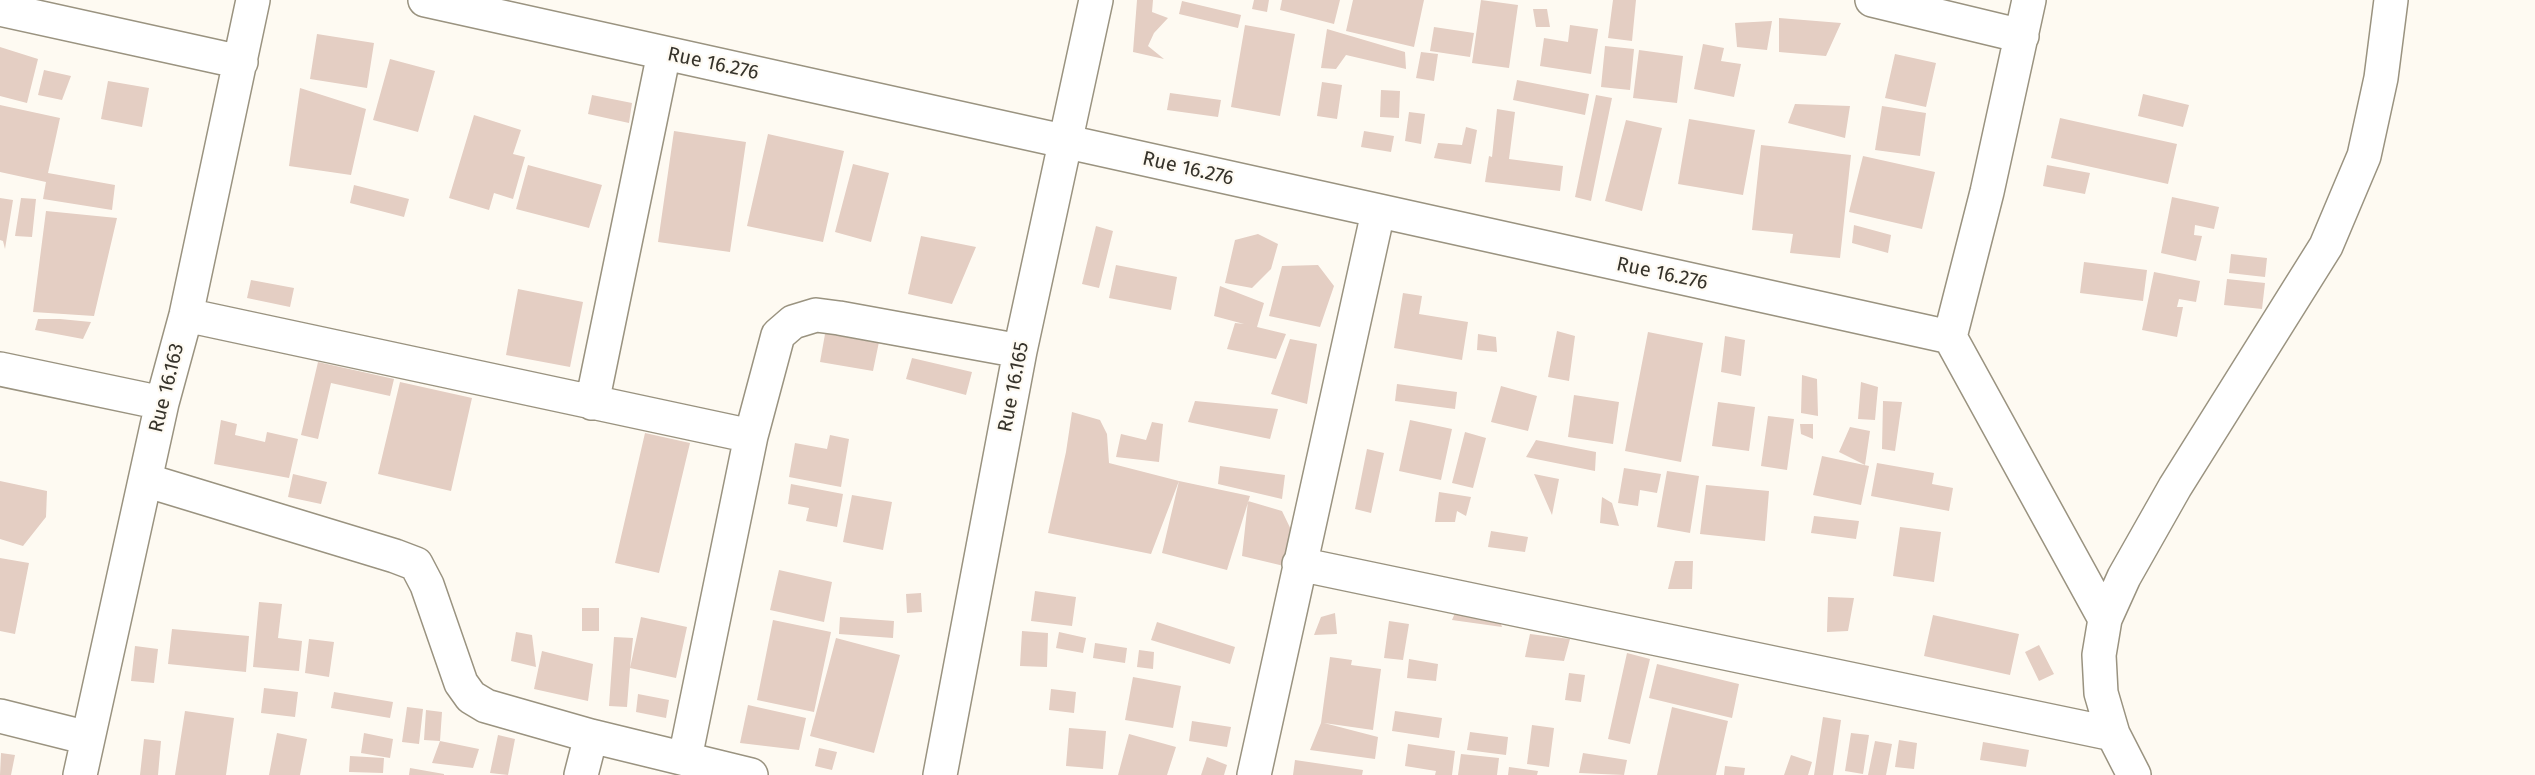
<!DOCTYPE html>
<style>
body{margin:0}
canvas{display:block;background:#fefaf2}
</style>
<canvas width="2535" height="775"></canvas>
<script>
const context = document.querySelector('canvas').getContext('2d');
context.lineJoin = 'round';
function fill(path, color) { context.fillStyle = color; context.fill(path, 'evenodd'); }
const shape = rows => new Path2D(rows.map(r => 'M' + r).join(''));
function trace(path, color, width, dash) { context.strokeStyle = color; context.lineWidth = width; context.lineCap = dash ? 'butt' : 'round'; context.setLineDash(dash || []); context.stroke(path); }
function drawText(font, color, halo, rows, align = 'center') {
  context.font = font + ' "Fira Sans",sans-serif'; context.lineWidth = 4.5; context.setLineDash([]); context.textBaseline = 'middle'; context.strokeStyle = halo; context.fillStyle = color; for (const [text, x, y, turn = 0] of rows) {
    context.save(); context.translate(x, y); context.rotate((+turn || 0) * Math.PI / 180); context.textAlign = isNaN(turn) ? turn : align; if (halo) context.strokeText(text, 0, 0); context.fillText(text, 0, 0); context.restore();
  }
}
const building = shape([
 [1137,0,1153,0,1152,12,1168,18,1154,33,1148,46,1164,59,1133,52],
 [1254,0,1269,0,1267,12,1252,9],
 [1282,0,1340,0,1334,24,1280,10],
 [1353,0,1424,0,1414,47,1346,31],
 [1481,0,1518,5,1509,68,1472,63],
 [1613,0,1636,0,1632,41,1608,38],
 [1182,1,1241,15,1238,28,1179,14],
 [1533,9,1547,9,1550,27,1536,27],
 [1779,18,1841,23,1826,56,1779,52],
 [1772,21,1767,50,1737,47,1735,23],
 [1245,25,1295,34,1280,116,1231,107],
 [1570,25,1598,29,1591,74,1540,66,1544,38,1568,42],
 [1434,27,1474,33,1470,57,1430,51],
 [1327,29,1405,52,1406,69,1346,55,1336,69,1321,68],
 [317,34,374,43,367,88,310,79],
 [1703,44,1724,48,1721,61,1741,64,1734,97,1694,89],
 [1605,46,1634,49,1630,90,1601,87],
 [0,47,38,59,27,103,0,96],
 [1639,50,1683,56,1677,103,1633,98],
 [1421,52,1438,54,1434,81,1416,78],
 [1895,54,1936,63,1926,107,1885,98],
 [390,59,435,71,418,132,373,120],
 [44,70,71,76,62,100,38,95],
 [1517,80,1589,94,1585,115,1513,100],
 [108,81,149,88,142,127,101,119],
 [1322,82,1342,85,1337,119,1317,116],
 [300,88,366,109,351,175,289,166],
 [1381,90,1400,91,1399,118,1380,117],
 [1170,93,1221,100,1218,117,1167,110],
 [2143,94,2189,105,2183,127,2138,116],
 [592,95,632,103,629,123,588,114],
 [1596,95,1612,98,1591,201,1575,197],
 [1795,104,1850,106,1845,138,1788,123],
 [0,105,60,118,48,173,115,185,112,210,43,199,46,182,0,172],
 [1882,106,1926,113,1920,156,1875,150],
 [1497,109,1515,112,1509,159,1563,166,1560,191,1485,182,1489,156,1492,157],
 [1409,112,1425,114,1421,144,1405,141],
 [474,115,521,130,513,154,525,157,513,199,494,193,489,210,449,198],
 [2060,118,2177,144,2168,184,2051,158],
 [1689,119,1755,130,1743,195,1678,184],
 [1626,120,1662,128,1642,211,1605,201],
 [1466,127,1477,130,1471,164,1434,158,1438,143,1462,145],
 [674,131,746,142,730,252,658,242],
 [1364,131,1394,136,1391,152,1361,147],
 [768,134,844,151,823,242,747,226],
 [1761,145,1851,155,1840,258,1790,253,1793,234,1752,230],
 [1863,156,1935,172,1922,229,1849,212],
 [853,164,889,173,871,242,835,232],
 [528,165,602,185,589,228,516,209],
 [2047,165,2090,173,2085,194,2043,186],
 [354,185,409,199,404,217,350,203],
 [2172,197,2219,207,2214,229,2195,225,2194,235,2202,236,2196,261,2161,253],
 [0,198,13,200,5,249,3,241,0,240],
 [21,198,36,199,32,237,15,236],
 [46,211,117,218,94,316,33,312],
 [1854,225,1891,235,1888,253,1852,243],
 [1096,226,1113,231,1099,288,1082,284],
 [1258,234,1278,244,1271,269,1252,288,1225,283,1235,240],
 [921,236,976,247,952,304,908,294],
 [2231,254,2267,258,2265,277,2229,273],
 [2084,262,2147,270,2143,301,2080,293],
 [1116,265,1177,277,1171,310,1109,298],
 [1318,265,1334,286,1320,327,1269,316,1282,266],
 [2154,272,2200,281,2196,302,2179,299,2177,307,2183,307,2177,337,2142,330],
 [2227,279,2265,283,2262,309,2224,305],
 [251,280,294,288,290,307,247,298],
 [1220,286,1264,303,1257,327,1286,334,1276,359,1227,349,1235,323,1244,324,1214,316],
 [518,289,583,302,570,367,506,355],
 [1403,293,1422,296,1419,314,1468,322,1462,360,1394,348],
 [38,319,60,319,91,322,83,339,35,330],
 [827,323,881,332,873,371,820,362],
 [1557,331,1575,336,1569,381,1548,377],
 [1648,332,1703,343,1681,462,1625,451],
 [1478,334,1496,337,1497,352,1477,350],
 [1725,336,1745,340,1741,376,1721,372],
 [1290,339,1317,344,1307,404,1271,394],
 [912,358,972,372,966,395,906,379],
 [318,362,394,379,390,396,331,383,318,439,301,435],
 [1802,375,1817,379,1818,416,1801,413],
 [400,382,472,398,451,491,378,474],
 [1861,382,1878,387,1875,420,1858,419],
 [1397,384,1457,392,1455,409,1395,401],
 [1501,386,1537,396,1528,431,1491,422],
 [1574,395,1619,402,1613,444,1568,437],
 [1195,401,1278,409,1270,439,1188,422],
 [1883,401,1902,402,1895,451,1882,449],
 [1718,402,1755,407,1749,451,1712,446],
 [1072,412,1100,420,1107,434,1109,463,1179,481,1151,554,1048,533,1066,452],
 [1768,416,1794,419,1787,470,1761,466],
 [221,420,237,424,235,435,265,442,267,432,298,439,289,478,214,464],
 [1410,420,1452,429,1441,480,1399,471],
 [1152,422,1163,424,1159,462,1116,457,1121,434,1146,440],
 [1800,424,1813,424,1813,439,1801,434],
 [1850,427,1870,431,1865,465,1839,452],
 [1465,432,1486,438,1473,488,1452,483],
 [645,433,690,443,659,573,615,563],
 [830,435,849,439,841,487,789,477,795,443,827,449],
 [1536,440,1596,452,1595,471,1526,457],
 [1367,449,1384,453,1371,513,1355,509],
 [1822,456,1869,466,1861,505,1813,495],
 [1877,463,1934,473,1932,484,1953,488,1949,511,1871,496],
 [1220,466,1285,475,1282,499,1218,484],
 [1624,468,1661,474,1657,493,1640,490,1638,506,1618,503],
 [1667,471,1699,476,1690,533,1657,527],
 [293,474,327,482,321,504,288,497],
 [1534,474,1559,479,1552,515],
 [0,481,47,491,46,517,23,546,0,539],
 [1179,481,1250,496,1227,570,1162,553],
 [791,484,843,494,837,527,806,521,809,508,788,504],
 [1706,485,1769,491,1765,541,1700,534],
 [1439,492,1471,497,1466,516,1457,511,1455,522,1435,522],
 [852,495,892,502,883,550,843,542],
 [1602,497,1612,503,1619,526,1600,523],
 [1248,501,1282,511,1295,538,1284,566,1242,556],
 [1814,516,1859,521,1856,539,1811,533],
 [1900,527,1941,532,1934,582,1893,576],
 [1491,531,1528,537,1525,552,1488,547],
 [0,558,29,563,15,634,0,631],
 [1675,561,1693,561,1692,589,1668,589],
 [779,570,832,582,824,622,770,610],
 [1035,591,1076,597,1072,626,1031,621],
 [921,593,922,612,907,613,906,594],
 [1828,597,1854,598,1848,631,1827,632],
 [259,602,282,604,278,638,302,641,299,671,253,667],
 [1494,604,1502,627,1452,620,1457,608],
 [582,608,599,608,599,631,582,631],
 [1335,613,1337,634,1314,635,1321,617],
 [1933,615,2019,634,2010,675,1924,656],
 [641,617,687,627,676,678,630,668,627,707,609,706,614,637,633,638,630,668],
 [840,617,894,621,893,638,839,634],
 [773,620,831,632,814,712,757,700],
 [1389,621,1409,624,1403,660,1384,658],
 [1157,622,1235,647,1230,664,1151,640],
 [172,629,249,636,246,672,168,664],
 [1022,631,1048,633,1047,667,1020,666],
 [516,632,532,635,536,667,511,661],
 [1059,632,1086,638,1083,653,1056,648],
 [1530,634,1570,639,1564,661,1525,657],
 [836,638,900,655,874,753,810,736],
 [309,639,334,642,329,677,305,673],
 [1095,643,1127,648,1125,663,1093,658],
 [2039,645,2054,674,2039,681,2025,652],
 [135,646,158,649,154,683,131,681],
 [1139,650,1154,652,1153,669,1137,667],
 [542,651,593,664,588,701,534,689],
 [1627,653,1650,659,1630,744,1608,739],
 [1330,657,1352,660,1351,665,1381,669,1373,730,1324,723,1378,737,1375,759,1310,750,1321,723],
 [1409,659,1438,664,1436,681,1407,678],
 [1657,664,1739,684,1732,718,1649,698],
 [1569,673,1585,675,1581,702,1565,700],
 [1133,677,1181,686,1173,728,1125,720],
 [264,688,298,692,295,717,261,713],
 [1051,689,1076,692,1074,713,1049,710],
 [334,692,393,702,390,718,331,708],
 [638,694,669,700,666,718,636,712],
 [748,705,806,718,799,750,740,743],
 [407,707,423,709,419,744,402,742],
 [1672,707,1728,721,1716,775,1657,775],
 [426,710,442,712,440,741,424,740],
 [185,711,234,718,226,775,175,775],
 [1395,711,1442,718,1439,738,1392,731],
 [1823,717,1841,720,1833,775,1814,775],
 [1192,721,1231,727,1227,747,1189,741],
 [1532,725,1554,728,1549,767,1527,764],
 [1069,728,1106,731,1103,769,1066,766],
 [1470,732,1508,737,1506,755,1467,750],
 [277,733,307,739,300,775,269,775],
 [364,733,393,739,390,758,361,753],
 [1851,733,1869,735,1863,774,1845,771],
 [1129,734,1176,747,1167,775,1118,775],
 [498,735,515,739,508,775,490,773],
 [144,739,161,741,158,775,140,775],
 [1899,740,1917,743,1914,769,1895,767],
 [440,741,479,749,473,768,432,763],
 [1875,741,1892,744,1886,775,1868,775],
 [1983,742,2029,750,2026,767,1980,760],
 [1408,744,1455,751,1452,775,1435,775,1436,771,1405,766],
 [819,748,837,752,832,770,815,766],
 [1,753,15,755,11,775,0,775],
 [1583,753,1627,760,1624,775,1579,773],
 [1461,754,1499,758,1497,775,1458,775],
 [1791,755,1812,762,1808,775,1784,775],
 [350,756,384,758,383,773,349,772],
 [1207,757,1227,765,1224,775,1201,775],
 [1295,760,1363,770,1362,775,1293,775],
 [1725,766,1745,768,1744,775,1724,775],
 [1509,767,1538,771,1537,775,1508,775],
 [410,768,444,774,444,775,409,775]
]);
const minor = shape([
 [425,0,1950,337],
 [1872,0,2022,36],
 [2029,0,1987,192,1950,337,2105,619,2099,655,2101,693,2113,734,2134,775],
 [0,9,241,62],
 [186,315,751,436],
 [0,369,162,403],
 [592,403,664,53],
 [145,480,395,556,416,564,427,585,461,683,471,697,486,706,591,736,751,775],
 [1299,564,2113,734],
 [2105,619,2124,577,2175,487,2326,246,2364,156,2381,78,2391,0],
 [0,716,88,738],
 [685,758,751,436,778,335,793,322,816,315,839,318,1020,351],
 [80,775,162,403,186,315,253,0],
 [581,775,591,736],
 [940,775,1020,351,1096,0],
 [1254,775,1378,212]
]);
const streetNames = [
 ["Rue 16.276",713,64,12],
 ["Rue 16.276",1188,169,13],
 ["Rue 16.276",1662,274,12],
 ["Rue 16.165",1014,387,-79],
 ["Rue 16.163",167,388,-76]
];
fill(building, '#e4cec3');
trace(minor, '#9a9380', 36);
trace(minor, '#fff', 33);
drawText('20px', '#36332b', '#fefaf2', streetNames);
</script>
